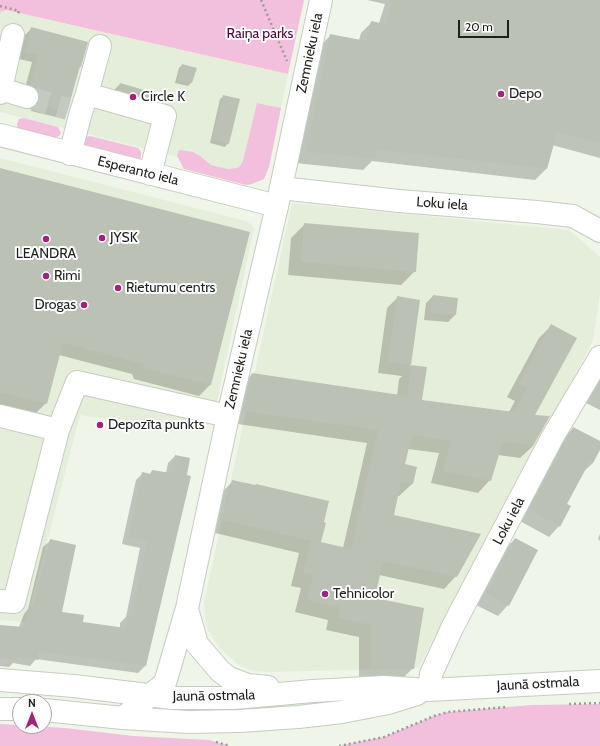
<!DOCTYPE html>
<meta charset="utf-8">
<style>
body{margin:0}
#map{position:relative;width:600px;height:746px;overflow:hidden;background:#eff5e9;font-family:Cabin,sans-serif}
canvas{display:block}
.north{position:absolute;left:12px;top:694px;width:40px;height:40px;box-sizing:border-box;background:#fff;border:1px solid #a5a6a4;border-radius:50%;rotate:0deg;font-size:11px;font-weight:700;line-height:16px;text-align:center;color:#1d201b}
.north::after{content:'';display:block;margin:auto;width:14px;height:18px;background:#a0257a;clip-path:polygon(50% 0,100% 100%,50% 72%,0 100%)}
.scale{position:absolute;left:458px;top:20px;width:51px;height:18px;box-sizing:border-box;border:2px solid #1d201b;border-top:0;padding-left:5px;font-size:12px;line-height:14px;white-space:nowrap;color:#1d201b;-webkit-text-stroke:3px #fff;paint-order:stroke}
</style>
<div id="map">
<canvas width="600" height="746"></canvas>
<div class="north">N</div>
<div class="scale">20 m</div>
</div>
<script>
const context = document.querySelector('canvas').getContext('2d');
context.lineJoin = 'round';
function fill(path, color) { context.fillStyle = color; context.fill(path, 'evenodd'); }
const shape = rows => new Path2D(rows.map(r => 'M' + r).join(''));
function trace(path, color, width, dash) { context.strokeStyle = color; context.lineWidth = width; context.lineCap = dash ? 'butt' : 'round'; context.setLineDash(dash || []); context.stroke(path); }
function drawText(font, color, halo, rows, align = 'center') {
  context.font = font + ' Cabin,sans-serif'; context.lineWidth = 4; context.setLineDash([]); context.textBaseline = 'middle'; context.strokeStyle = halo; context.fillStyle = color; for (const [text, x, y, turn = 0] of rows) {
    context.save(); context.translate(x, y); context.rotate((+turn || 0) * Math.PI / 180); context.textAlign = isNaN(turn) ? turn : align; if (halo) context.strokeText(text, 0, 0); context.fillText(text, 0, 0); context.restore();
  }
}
const built = shape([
 [5,10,288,74,269,167,242,173,0,112,0,12],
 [0,158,246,221,252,225,254,229,217,401,200,432,80,415,26,622,0,620],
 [292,203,569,230,600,257,600,293,593,341,418,668,270,672,252,671,237,664,219,647,206,627,204,602]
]);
const green = shape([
 [0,0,304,0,288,74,6,10,0,12],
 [257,103,281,108,269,167,264,179,252,184,246,185,184,169,177,156,179,150,193,152,200,156,211,165,228,169,237,168,240,166,243,161],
 [24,118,58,127,61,133,59,136,53,138,19,129,17,126,17,124,19,119],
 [90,136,138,148,141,152,141,156,140,159,134,160,85,146,84,145,84,140,86,137],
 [600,704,600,746,339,746,384,737,434,716,448,712,532,705],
 [0,724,65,728,133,736,209,740,230,746,0,746]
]);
const shadow = shape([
 [367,0,600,0,600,158,552,145,546,169,535,180,372,161,363,170,295,163,320,46,331,35,359,40,361,33,372,22,379,23,385,4],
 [32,28,81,66,78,69,67,112,60,118,31,111,33,108,33,101,24,92,32,62,19,59,25,35],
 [182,65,191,83,188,86,175,83,179,68],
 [120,84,148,98,141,105,113,91],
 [224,96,228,143,225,147,210,143,220,99],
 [0,169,249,233,210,385,199,396,134,379,132,374,59,355,46,403,35,414,0,405],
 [305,224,415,271,401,285,288,275,291,238],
 [433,296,455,315,448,322,424,320,426,303],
 [397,298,419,301,410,366,426,368,421,401,509,412,515,401,507,397,539,338,551,326,534,415,533,446,520,458,498,455,490,480,478,493,431,483,439,453,408,449,404,465,415,468,412,484,399,496,397,496,393,516,456,576,444,589,379,575,373,598,413,668,400,681,359,681,359,637,326,630,328,620,295,612,301,588,291,586,299,553,211,532,220,494,233,481,320,543,343,548,367,443,231,423,240,387,252,374,397,396,399,379,402,376,378,373,387,308],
 [600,376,600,410,584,402],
 [574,428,600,442,600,448,593,463,582,473,566,504,559,526,549,537,520,521,563,438],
 [175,456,145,666,138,673,36,659,30,666,13,663,9,667,0,666,0,626,19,627,24,614,28,609,43,547,50,541,61,613,82,623,120,628,120,623,126,617,140,548,122,544,136,480,143,473,149,475,152,471,166,473,168,463],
 [600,534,600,541,598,539],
 [515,539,508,605,498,616,476,605,504,550]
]);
const building = shape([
 [393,0,600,0,600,144,557,133,547,169,377,150,375,159,306,152,330,34,366,41,371,21,385,24],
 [31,27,88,42,81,67,80,66,67,112,37,104,39,100,39,94,36,88,30,85,38,55,25,52],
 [182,64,197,68,192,83,178,80],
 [120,83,151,92,149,99,118,90],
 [223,95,240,99,229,144,212,139],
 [0,168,250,232,211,385,144,368,143,364,63,343,47,404,0,392],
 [304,223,419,233,416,272,301,262],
 [433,295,458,298,456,315,430,313],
 [397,296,420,300,411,365,388,362],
 [551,324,577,338,535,415,550,416,533,446,503,441,491,481,443,471,451,441,412,435,405,464,417,467,413,484,401,482,394,515,481,534,457,577,383,561,375,598,424,608,414,669,371,669,371,625,338,618,340,607,307,600,313,575,303,573,311,541,223,520,232,480,255,485,256,484,329,501,324,522,326,523,321,542,351,549,378,430,243,411,252,373,407,396,411,365,427,367,422,400,514,412,527,388,518,384],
 [573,427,600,441,600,450,593,463,590,461,567,504,571,506,560,527,530,510,538,493,538,492,542,485,543,484,561,451,559,451],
 [175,455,190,458,187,475,191,476,146,666,39,652,38,660,18,657,17,660,0,659,0,625,24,627,30,606,33,606,50,539,76,545,62,612,84,615,83,622,126,628,127,615,131,616,147,541,128,538,142,472,151,474,152,470,171,473],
 [515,538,538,550,509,606,486,594]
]);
const minorTunnel = shape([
 [27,97,68,109]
]);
const path = shape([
 [261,0,287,61],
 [0,6,19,11,17,16],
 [569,704,600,703],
 [216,742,230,746],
 [339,746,384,737,434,716,448,712,506,707]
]);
const minor = shape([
 [1,89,27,97],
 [0,93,13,35],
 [87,94,165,116,150,174],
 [0,135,277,206],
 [70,154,81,112,87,94,100,46],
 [281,188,399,201,537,212,573,216,600,231],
 [0,416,58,430],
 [0,601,14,602,58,430,77,382,228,416],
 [429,690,431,674,453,626,552,438,600,357]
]);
const major = shape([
 [187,609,197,644,220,671,229,678,248,685,268,687],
 [0,680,74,686,172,698,234,698,313,691,384,687,429,690,600,681],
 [0,709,20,709],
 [44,710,123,718,188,722,240,721,298,717,342,712,388,703,417,694],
 [123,718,165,683,187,608,228,416,277,206,321,0]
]);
const markers = [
 [501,94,4,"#a0257a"],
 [133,97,4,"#a0257a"],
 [102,238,4,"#a0257a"],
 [46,239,4,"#a0257a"],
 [46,276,4,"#a0257a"],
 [118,288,4,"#a0257a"],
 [84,305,4,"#a0257a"],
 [100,425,4,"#a0257a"],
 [325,594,4,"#a0257a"]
];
const parkNames = [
 ["Raiņa parks",260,34]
];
const streetNames = [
 ["Zemnieku iela",310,53,-78],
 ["Esperanto iela",138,171,14],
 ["Loku iela",442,204,4],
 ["Zemnieku iela",239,369,-77],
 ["Loku iela",509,521,-62],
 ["Jaunā ostmala",538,684,-3],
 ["Jaunā ostmala",214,696,-1]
];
const poiNames = [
 ["Depo",509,94],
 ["Circle K",141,97],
 ["JYSK",110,238],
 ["LEANDRA",46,254,"center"],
 ["Rimi",54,276],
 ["Rietumu centrs",126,288],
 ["Drogas",76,305,"right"],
 ["Depozīta punkts",108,425],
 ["Tehnicolor",333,594]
];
fill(built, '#e5eeda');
fill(green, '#f2c0dc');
fill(shadow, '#0003');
fill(building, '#bbc2b5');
trace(minorTunnel, '#c5cac0', 22, [22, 11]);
trace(minor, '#c6ccc0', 24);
trace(major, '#c6ccc0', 24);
trace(path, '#9a9e95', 2.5, [2, 3]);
trace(minor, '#fff', 22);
trace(major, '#fff', 22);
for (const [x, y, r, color] of markers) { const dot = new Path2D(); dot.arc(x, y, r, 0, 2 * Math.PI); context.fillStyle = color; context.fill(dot); trace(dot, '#fff', 1.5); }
drawText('14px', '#53003c', '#fff', parkNames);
drawText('14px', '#1d201b', '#fff', streetNames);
drawText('14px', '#1d201b', '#fff', poiNames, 'left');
</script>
